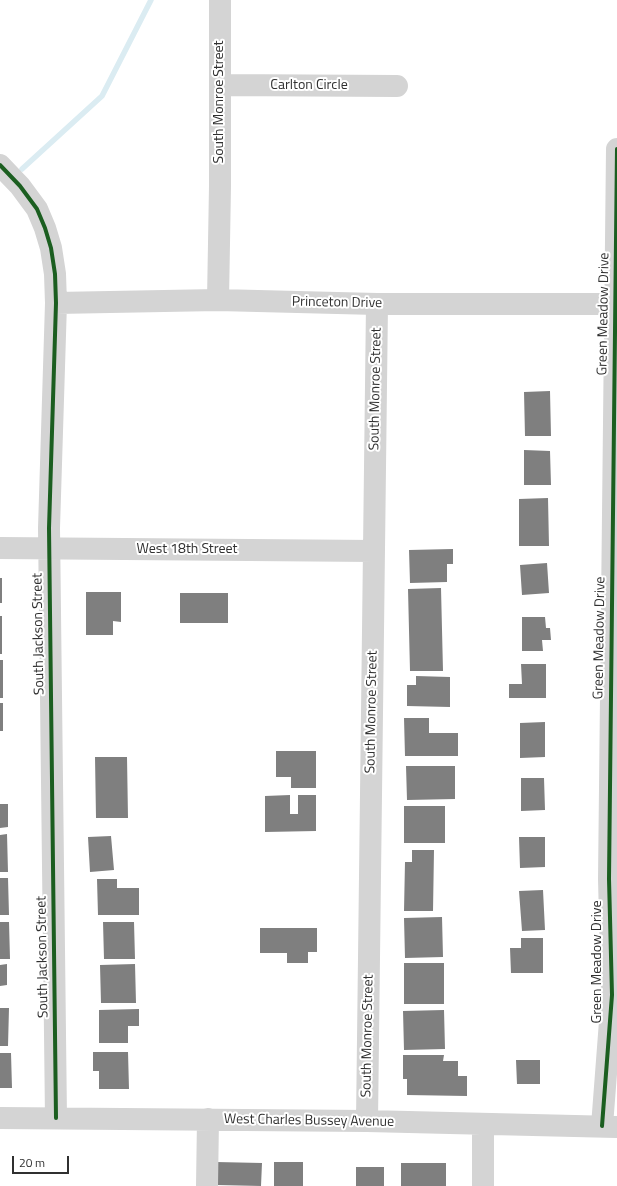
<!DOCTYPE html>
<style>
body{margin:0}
#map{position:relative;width:617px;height:1186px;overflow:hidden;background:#fff;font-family:"Titillium Web",sans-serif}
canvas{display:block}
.scale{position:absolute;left:12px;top:1156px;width:57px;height:18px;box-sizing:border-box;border:2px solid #303030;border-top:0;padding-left:5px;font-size:12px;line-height:14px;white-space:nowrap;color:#303030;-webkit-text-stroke:3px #fff;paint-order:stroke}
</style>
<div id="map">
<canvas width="617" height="1186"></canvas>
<div class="scale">20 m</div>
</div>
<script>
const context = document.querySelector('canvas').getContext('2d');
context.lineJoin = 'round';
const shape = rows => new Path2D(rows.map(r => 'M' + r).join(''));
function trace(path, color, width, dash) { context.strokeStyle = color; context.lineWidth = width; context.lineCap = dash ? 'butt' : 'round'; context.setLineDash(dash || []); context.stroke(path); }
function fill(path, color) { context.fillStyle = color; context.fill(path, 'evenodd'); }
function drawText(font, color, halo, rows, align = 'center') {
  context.font = font + ' "Titillium Web",sans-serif'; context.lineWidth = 4; context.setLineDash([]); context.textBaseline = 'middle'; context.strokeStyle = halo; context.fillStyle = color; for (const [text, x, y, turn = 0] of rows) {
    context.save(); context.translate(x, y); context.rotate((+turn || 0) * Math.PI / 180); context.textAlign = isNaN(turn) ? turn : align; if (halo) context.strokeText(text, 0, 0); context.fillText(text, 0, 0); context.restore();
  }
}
const stream = shape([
 [22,169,102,96,151,0]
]);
const building = shape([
 [550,391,551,436,525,436,524,392],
 [524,450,550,451,551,485,524,485],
 [548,498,549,546,519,546,519,499],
 [453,549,453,564,447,564,447,582,410,583,409,550],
 [547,563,549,593,522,595,520,565],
 [0,578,2,578,2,603,0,603],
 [441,588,443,671,410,671,408,589],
 [86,592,121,592,121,622,113,621,113,635,86,635],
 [180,593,228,593,228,623,180,623],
 [0,616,2,616,2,654,0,654],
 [522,617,545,617,546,628,550,628,551,640,542,640,543,651,522,651],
 [0,660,3,660,3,698,0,698],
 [521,664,546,664,546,698,509,698,509,684,522,684],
 [416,676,450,677,450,707,407,706,407,685,416,685],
 [0,703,3,703,3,731,0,731],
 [404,718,429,718,429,733,458,733,458,756,405,756],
 [545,722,545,757,520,758,520,723],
 [276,751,316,751,316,788,291,788,291,777,276,777],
 [95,757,127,757,128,818,96,818],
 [406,766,455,766,455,799,407,800],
 [521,778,544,778,545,810,521,811],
 [290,795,290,814,298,814,298,795,316,795,316,831,265,832,265,796],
 [0,804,8,804,8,827,0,828],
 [404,806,445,806,445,843,404,843],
 [7,834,8,872,0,872,0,835],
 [111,836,114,870,90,872,88,837],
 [519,837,545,837,545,867,520,868],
 [412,850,434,850,433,911,404,911,405,862,412,862],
 [0,878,8,878,9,915,0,915],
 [97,879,117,879,117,888,139,888,139,915,98,915],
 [543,890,545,930,522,931,519,891],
 [442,917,443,957,405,958,404,918],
 [0,922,9,922,10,959,0,959],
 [103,922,134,922,135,959,104,959],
 [260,928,317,928,317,952,308,952,308,963,287,963,287,953,260,953],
 [521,938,543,938,543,973,511,973,510,948,521,948],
 [404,963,444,963,444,1004,404,1004],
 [7,964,7,985,0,986,0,965],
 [135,964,136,1003,101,1003,100,965],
 [0,1008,9,1008,8,1046,0,1046],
 [139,1009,139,1026,128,1026,128,1043,99,1043,99,1010],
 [444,1010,445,1049,404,1050,403,1011],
 [93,1052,128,1052,129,1089,99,1089,99,1071,93,1071],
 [0,1053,11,1053,12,1088,0,1088],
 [403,1055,444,1055,443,1061,458,1061,458,1076,467,1076,467,1096,407,1095,407,1079,403,1079],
 [516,1060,540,1060,540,1084,517,1084],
 [216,1162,262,1163,261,1186,216,1185],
 [274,1162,303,1162,303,1186,274,1186],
 [401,1163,446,1163,446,1186,401,1186],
 [356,1167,384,1167,384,1186,356,1186]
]);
const minor = shape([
 [220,85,397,86],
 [0,165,20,186,37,209,45,228,51,248,55,274,56,303,49,528,56,1118],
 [218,300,220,186,220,0],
 [56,303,218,300,377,304,617,304],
 [0,548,374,551],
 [0,1118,367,1121,616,1127],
 [367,1121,377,304],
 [602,1126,612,995,609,879,617,149],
 [207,1186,208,1119],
 [483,1186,483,1124]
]);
const cycleway = shape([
 [0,165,20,186,37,209,45,228,51,248,55,274,56,303,49,528,56,1118],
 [602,1126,612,995,609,879,617,149]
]);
const streetNames = [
 ["Carlton Circle",309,86],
 ["South Monroe Street",220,102,-90],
 ["Princeton Drive",337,303,1],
 ["Green Meadow Drive",604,314,-89],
 ["South Monroe Street",376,389,-89],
 ["West 18th Street",187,550],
 ["South Jackson Street",39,634,-91],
 ["Green Meadow Drive",600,638,-89],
 ["South Monroe Street",372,712,-89],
 ["South Jackson Street",43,957,-91],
 ["Green Meadow Drive",598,962,-90],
 ["South Monroe Street",368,1036,-89],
 ["West Charles Bussey Avenue",309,1121,1]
];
trace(stream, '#dbecf2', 5.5);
fill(building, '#7f7f7f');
trace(minor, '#d4d4d4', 22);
trace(cycleway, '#1b5e20', 4);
drawText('14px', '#303030', '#fff', streetNames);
</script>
